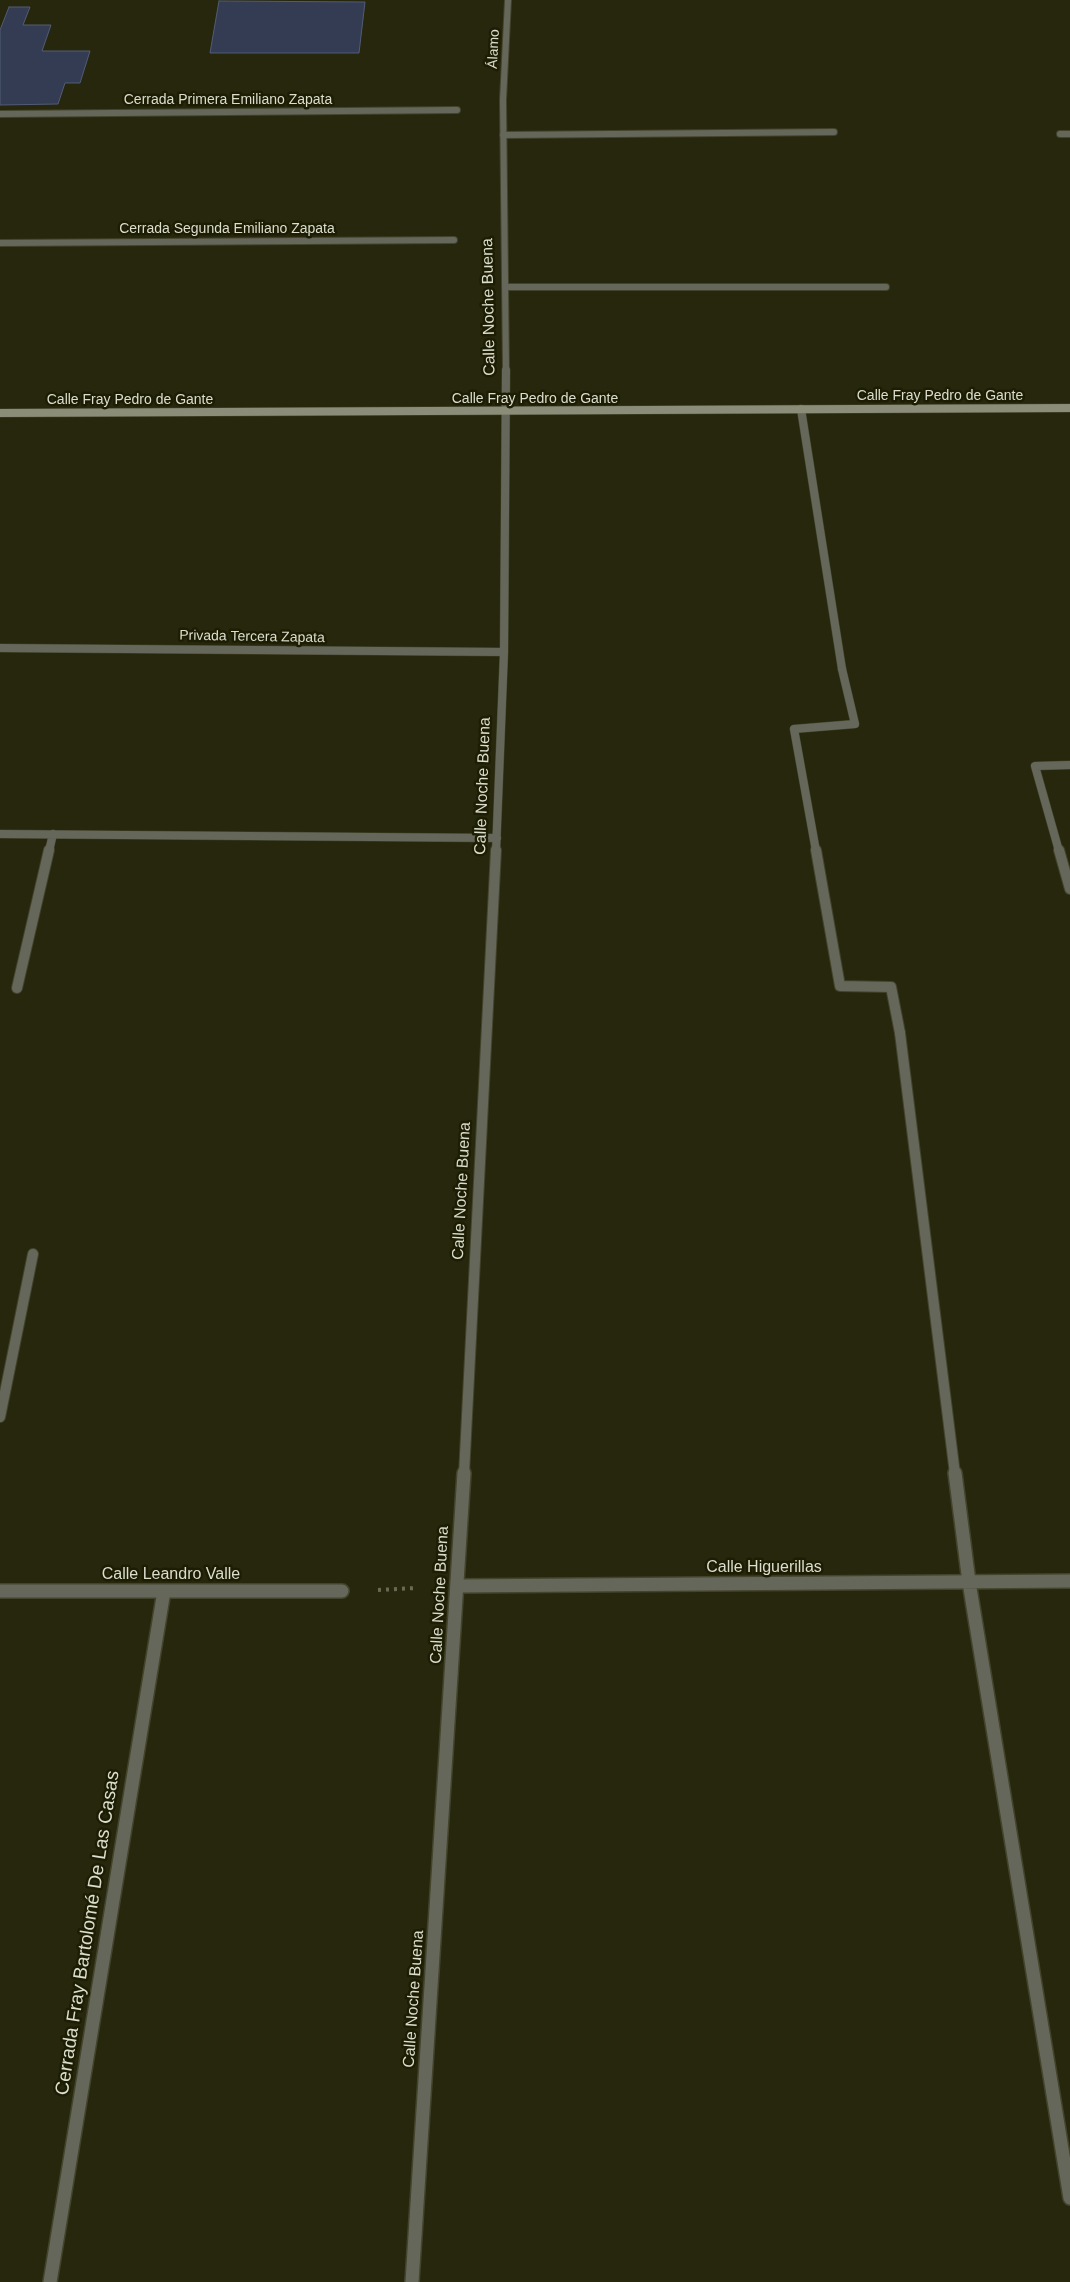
<!DOCTYPE html>
<meta charset="utf-8">
<style>
body{margin:0}
canvas{display:block;background:#26270c}
</style>
<canvas width="1070" height="2282"></canvas>
<script>
const context = document.querySelector('canvas').getContext('2d');
context.lineJoin = 'round';
function fill(path, color) { context.fillStyle = color; context.fill(path, 'evenodd'); }
const shape = rows => new Path2D(rows.map(r => 'M' + r).join(''));
function trace(path, color, width, dash) { context.strokeStyle = color; context.lineWidth = width; context.lineCap = dash ? 'butt' : 'round'; context.setLineDash(dash || []); context.stroke(path); }
function drawText(font, color, halo, rows, align = 'center') {
  context.font = font + ' Helvetica,sans-serif'; context.lineWidth = 5; context.setLineDash([]); context.textBaseline = 'middle'; context.strokeStyle = halo; context.fillStyle = color; for (const [text, x, y, turn = 0] of rows) {
    context.save(); context.translate(x, y); context.rotate((+turn || 0) * Math.PI / 180); context.textAlign = isNaN(turn) ? turn : align; if (halo) context.strokeText(text, 0, 0); context.fillText(text, 0, 0); context.restore();
  }
}
const building = shape([
 [219,1,365,2,359,53,210,53,219,1],
 [9,7,30,7,23,25,51,25,42,51,90,51,80,83,65,83,58,104,0,105,0,30,9,7]
]);
const path = shape([
 [378,1590,417,1588]
]);
const service = shape([
 [0,1417,33,1254]
]);
const pedestrianFar2 = shape([
 [503,100,508,0]
]);
const pedestrianFar1 = shape([
 [816,851,794,729,855,724,842,669],
 [1059,851,1035,766,1070,765]
]);
const pedestrian = shape([
 [816,850,840,986,891,987,900,1033],
 [1059,850,1070,889]
]);
const minorFar3 = shape([
 [503,100,506,371],
 [0,114,457,110],
 [1060,134,1070,134],
 [503,135,834,132],
 [0,243,454,240],
 [505,287,886,287]
]);
const minorFar2 = shape([
 [801,409,842,669],
 [0,648,504,652],
 [0,834,497,838],
 [49,851,53,834],
 [496,851,504,652,506,370]
]);
const minorFar1 = shape([
 [17,988,49,850],
 [900,1033,955,1474],
 [464,1474,496,850]
]);
const minor = shape([
 [955,1473,969,1582,1070,2198],
 [458,1586,1070,1581],
 [0,1591,342,1591],
 [50,2282,164,1591],
 [412,2282,464,1473]
]);
const secondary = shape([
 [0,413,1070,408]
]);
const farStreetnames = [
 ["Álamo",494,49,-87],
 ["Cerrada Primera Emiliano Zapata",228,100],
 ["Cerrada Segunda Emiliano Zapata",227,229],
 ["Calle Fray Pedro de Gante",940,396],
 ["Calle Fray Pedro de Gante",535,399],
 ["Calle Fray Pedro de Gante",130,400],
 ["Privada Tercera Zapata",252,637,1]
];
const streetNames = [
 ["Calle Noche Buena",489,307,-91],
 ["Calle Noche Buena",483,786,-88],
 ["Calle Noche Buena",462,1191,-87],
 ["Calle Higuerillas",764,1568],
 ["Calle Leandro Valle",171,1575],
 ["Calle Noche Buena",440,1595,-87],
 ["Calle Noche Buena",414,1999,-86]
];
const nearStreetnames = [
 ["Cerrada Fray Bartolomé De Las Casas",88,1933,-81]
];
fill(building, '#333c53');
trace(building, '#525c75', 1);
trace(service, '#43442b', 12);
trace(pedestrianFar2, '#43442b', 8);
trace(pedestrianFar1, '#43442b', 9);
trace(pedestrian, '#43442b', 12);
trace(minorFar3, '#43442b', 8);
trace(minorFar2, '#43442b', 9);
trace(minorFar1, '#43442b', 12);
trace(minor, '#43442b', 16);
trace(secondary, '#43442b', 9);
trace(path, '#686a53', 4, [3, 5]);
trace(service, '#66675b', 10);
trace(pedestrianFar2, '#66675b', 6);
trace(pedestrianFar1, '#66675b', 8);
trace(pedestrian, '#66675b', 10);
trace(minorFar3, '#66675b', 6);
trace(minorFar2, '#66675b', 8);
trace(minorFar1, '#66675b', 10);
trace(minor, '#66675b', 13);
trace(secondary, '#8c8d79', 8);
drawText('14px', '#dbddcd', '#1d1d04', farStreetnames);
drawText('16px', '#dbddcd', '#1d1d04', streetNames);
drawText('19px', '#dbddcd', '#1d1d04', nearStreetnames);
</script>
